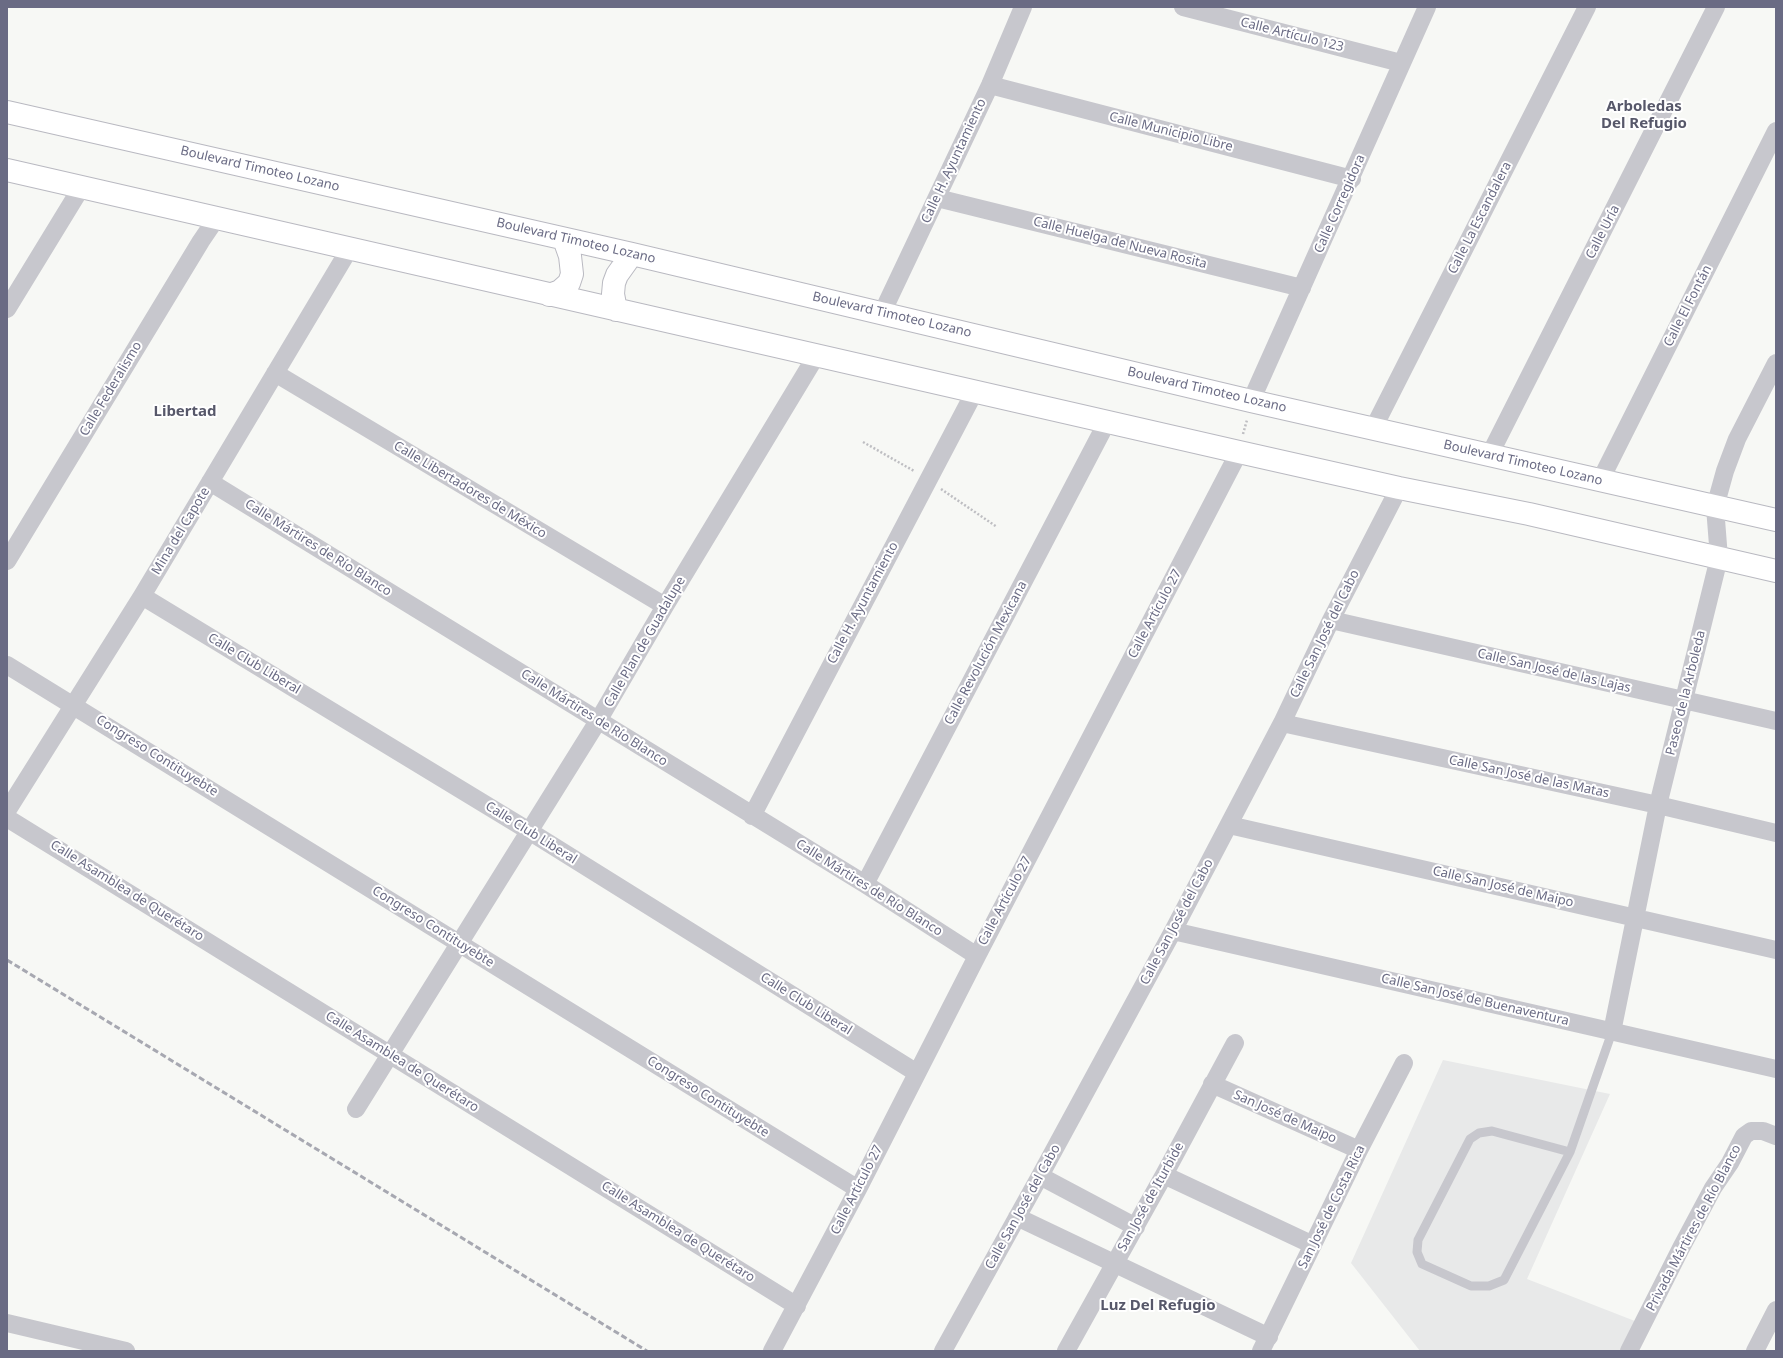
<!DOCTYPE html>
<meta charset="utf-8">
<style>
body{margin:0}
#map{position:relative;width:1783px;height:1358px;overflow:hidden;background:#f7f8f5;font-family:"Noto Sans",sans-serif}
canvas{display:block}
.frame{position:absolute;inset:0;border:8px solid #6a6b84;pointer-events:none}
</style>
<div id="map">
<canvas width="1783" height="1358"></canvas>
<div class="frame"></div>
</div>
<script>
const context = document.querySelector('canvas').getContext('2d');
context.lineJoin = 'round';
function fill(path, color) { context.fillStyle = color; context.fill(path, 'evenodd'); }
const shape = rows => new Path2D(rows.map(r => 'M' + r).join(''));
function trace(path, color, width, dash) { context.strokeStyle = color; context.lineWidth = width; context.lineCap = dash ? 'butt' : 'round'; context.setLineDash(dash || []); context.stroke(path); }
function drawText(font, color, halo, rows, align = 'center') {
  context.font = font + ' "Noto Sans",sans-serif'; context.lineWidth = 4; context.setLineDash([]); context.textBaseline = 'middle'; context.strokeStyle = halo; context.fillStyle = color; for (const [text, x, y, turn = 0] of rows) {
    context.save(); context.translate(x, y); context.rotate((+turn || 0) * Math.PI / 180); context.textAlign = isNaN(turn) ? turn : align; if (halo) context.strokeText(text, 0, 0); context.fillText(text, 0, 0); context.restore();
  }
}
const built = shape([
 [1443,1060,1610,1094,1527,1279,1640,1323,1629,1351,1420,1351,1351,1263]
]);
const path = shape([
 [1243,434,1247,420],
 [863,442,914,471],
 [941,489,997,527]
]);
const service = shape([
 [1570,1152,1492,1131,1479,1133,1470,1139,1418,1240,1417,1252,1422,1264,1471,1286,1489,1286,1504,1280,1570,1152,1612,1032]
]);
const minor = shape([
 [1183,7,1401,63],
 [990,85,1352,179],
 [937,198,1302,288],
 [7,309,81,188],
 [882,313,990,85,1023,7],
 [275,373,665,606],
 [1251,401,1427,7],
 [1373,429,1587,7],
 [1489,456,1716,7],
 [1600,481,1776,131],
 [210,482,865,884,977,956],
 [7,561,201,241,216,219],
 [142,596,529,831,917,1073],
 [1331,620,1776,721],
 [7,665,858,1189],
 [1282,723,1658,805,1776,833],
 [7,811,142,596,350,248],
 [752,816,975,391],
 [7,818,797,1306],
 [1229,825,1776,950],
 [865,884,1107,422],
 [1173,931,1776,1069],
 [1612,1032,1658,805,1719,558,1715,507,1725,471,1737,439,1776,363],
 [1212,1084,1359,1150],
 [356,1109,598,721,665,606,816,356],
 [1164,1175,1313,1245],
 [1040,1176,1136,1227],
 [1017,1217,1269,1337],
 [7,1323,126,1351],
 [772,1351,858,1189,977,956,1239,452],
 [943,1351,1040,1176,1173,931,1282,723,1331,620,1399,488],
 [1066,1351,1164,1175,1235,1043],
 [1261,1351,1359,1150,1404,1063],
 [1629,1351,1681,1248,1713,1188,1730,1163,1744,1136,1751,1131,1763,1131,1776,1136],
 [1755,1351,1776,1310]
]);
const secondary = shape([
 [7,112,632,254,1251,401,1776,520],
 [7,170,1239,452,1399,488,1529,514,1776,571],
 [549,295,560,291,569,283,572,274,570,256,564,239],
 [616,310,613,294,614,283,617,275,632,254]
]);
const rail = shape([
 [7,960,647,1351]
]);
const streetNames = [
 ["Calle Artículo 123",1292,35,14],
 ["Calle Municipio Libre",1171,132,14],
 ["Calle H. Ayuntamiento",954,161,-65],
 ["Boulevard Timoteo Lozano",260,169,13],
 ["Calle Corregidora",1340,204,-66],
 ["Calle La Escandalera",1480,218,-63],
 ["Calle Uría",1603,232,-63],
 ["Boulevard Timoteo Lozano",576,241,13],
 ["Calle Huelga de Nueva Rosita",1120,243,14],
 ["Calle El Fontán",1688,306,-63],
 ["Boulevard Timoteo Lozano",892,315,13],
 ["Calle Federalismo",111,389,-59],
 ["Boulevard Timoteo Lozano",1207,390,13],
 ["Boulevard Timoteo Lozano",1523,463,13],
 ["Calle Libertadores de México",470,490,31],
 ["Mina del Capote",181,531,-59],
 ["Calle Mártires de Río Blanco",318,548,32],
 ["Calle H. Ayuntamiento",863,603,-62],
 ["Calle Artículo 27",1155,614,-62],
 ["Calle San José del Cabo",1325,634,-64],
 ["Calle Plan de Guadalupe",645,642,-60],
 ["Calle Revolución Mexicana",986,653,-62],
 ["Calle Club Liberal",254,664,31],
 ["Calle San José de las Lajas",1554,671,13],
 ["Paseo de la Arboleda",1686,693,-76],
 ["Calle Mártires de Río Blanco",594,718,32],
 ["Congreso Contituyebte",157,756,32],
 ["Calle San José de las Matas",1529,777,12],
 ["Calle Club Liberal",531,833,32],
 ["Calle San José de Maipo",1503,887,13],
 ["Calle Mártires de Río Blanco",869,888,32],
 ["Calle Asamblea de Querétaro",127,891,32],
 ["Calle Artículo 27",1005,901,-62],
 ["Calle San José del Cabo",1177,922,-62],
 ["Congreso Contituyebte",433,927,32],
 ["Calle San José de Buenaventura",1475,1000,13],
 ["Calle Club Liberal",806,1004,32],
 ["Calle Asamblea de Querétaro",402,1062,32],
 ["Congreso Contituyebte",708,1097,32],
 ["San José de Maipo",1285,1117,24],
 ["Calle Artículo 27",857,1190,-63],
 ["San José de Iturbide",1151,1197,-61],
 ["Calle San José del Cabo",1023,1207,-61],
 ["San José de Costa Rica",1332,1207,-64],
 ["Privada Mártires de Río Blanco",1694,1228,-62],
 ["Calle Asamblea de Querétaro",678,1232,32]
];
const quarterNames = [
 ["Arboledas",1644,107],
 ["Del Refugio",1644,124],
 ["Libertad",185,412],
 ["Luz Del Refugio",1158,1306]
];
fill(built, '#e8e9e9');
trace(secondary, '#b9b9c1', 24);
trace(path, '#bebec2', 2.5, [2, 2]);
trace(service, '#c7c7cd', 9);
trace(minor, '#c7c7cd', 18);
trace(secondary, '#fff', 22);
trace(rail, '#a7a8b1', 3, [6, 3]);
drawText('13px', '#6a6b84', '#fff', streetNames);
drawText('bold 15px', '#57586a', '#fff', quarterNames);
</script>
